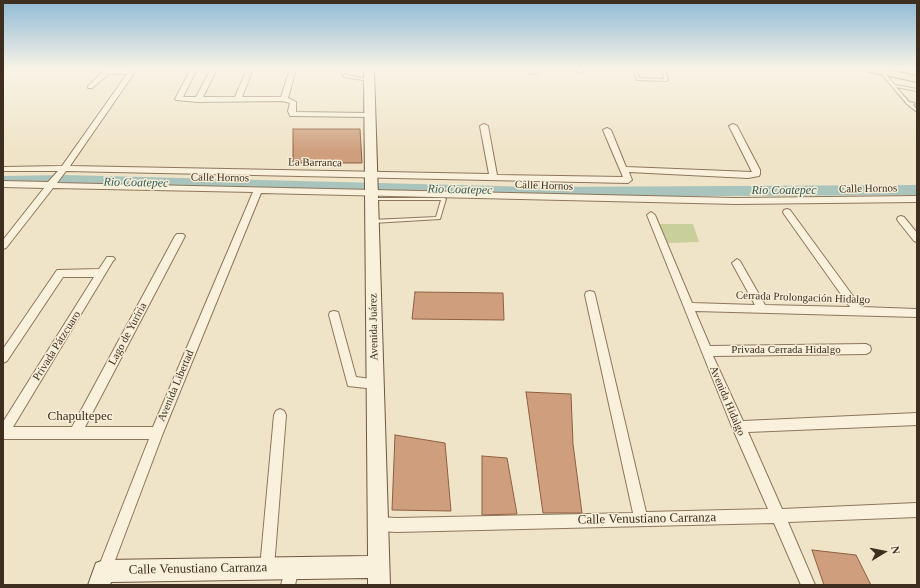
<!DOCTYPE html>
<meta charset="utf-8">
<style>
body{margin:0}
#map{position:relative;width:920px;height:588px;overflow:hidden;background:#f0e4c8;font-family:"Times New Roman",serif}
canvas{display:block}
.frame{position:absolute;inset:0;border:4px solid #3d2e20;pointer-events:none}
.north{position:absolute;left:864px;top:532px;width:40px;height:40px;-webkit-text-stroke:3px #f7eed8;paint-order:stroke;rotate:80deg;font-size:11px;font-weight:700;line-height:16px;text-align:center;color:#3d2e20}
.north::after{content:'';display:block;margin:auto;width:14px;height:18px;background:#3d2e20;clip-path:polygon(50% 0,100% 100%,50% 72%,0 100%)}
</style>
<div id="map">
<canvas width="920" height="588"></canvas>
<div class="frame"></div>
<div class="north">N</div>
</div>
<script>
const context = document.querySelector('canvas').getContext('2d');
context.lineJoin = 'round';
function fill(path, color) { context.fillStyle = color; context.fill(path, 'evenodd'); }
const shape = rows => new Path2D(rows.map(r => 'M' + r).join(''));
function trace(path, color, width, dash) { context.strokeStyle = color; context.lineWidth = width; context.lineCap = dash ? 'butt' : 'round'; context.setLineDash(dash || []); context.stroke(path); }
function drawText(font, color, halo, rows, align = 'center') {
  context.font = font + ' "Times New Roman",serif'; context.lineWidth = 3; context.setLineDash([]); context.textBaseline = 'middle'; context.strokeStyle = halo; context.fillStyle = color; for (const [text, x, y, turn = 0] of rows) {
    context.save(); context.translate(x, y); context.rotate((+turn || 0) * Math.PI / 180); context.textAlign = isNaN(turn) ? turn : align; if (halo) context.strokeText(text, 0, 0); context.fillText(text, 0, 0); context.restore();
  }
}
const green = shape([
 [659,224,693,224,699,242,668,243]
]);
const river = shape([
 [64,175,536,187,917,185,917,195,536,197,64,185,3,186,3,176,64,175]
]);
const building = shape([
 [293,129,360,129,362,163,293,163,293,129],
 [415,292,503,293,504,320,412,319,415,292],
 [526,392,571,394,573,444,582,513,543,513,526,392],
 [395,435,445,443,451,511,392,510,395,435],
 [482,456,507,458,517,514,482,515,482,456],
 [812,550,856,555,871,585,824,585,812,550]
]);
const lane = shape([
 [340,69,343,69,346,75,369,79,371,80,369,81,344,77,340,69],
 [633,69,636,69,639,78,664,79,662,69,665,69,668,80,666,81,637,80,633,69],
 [879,69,881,69,895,85,917,89,917,91,896,87,909,102,914,103,915,104,913,105,917,109,917,112,907,104,879,71,879,69],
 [914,69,917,69,917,72,916,72,914,69],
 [372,198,444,198,446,199,440,219,373,223,371,222,371,220,436,217,441,200,372,200,372,198]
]);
const street = shape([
 [106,69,137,69,70,166,489,174,480,126,484,124,488,126,497,175,623,177,603,130,607,128,611,130,626,167,752,172,729,126,733,124,737,126,760,170,760,174,759,176,748,178,629,172,632,180,628,183,66,171,57,183,736,198,917,196,917,202,736,204,261,193,163,433,111,571,109,576,104,578,99,576,97,571,149,439,3,439,3,422,94,277,63,277,7,361,3,363,3,349,57,270,99,269,107,257,113,257,115,259,113,261,13,427,72,427,175,236,177,234,183,234,185,236,85,427,153,427,253,192,53,188,6,248,3,249,3,240,44,188,3,187,3,181,48,182,58,171,3,171,3,167,62,166,127,74,109,74,92,88,88,88,88,86,106,69],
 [191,69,197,69,183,97,196,97,211,69,217,69,203,97,235,97,247,69,253,69,242,97,281,97,290,69,296,69,288,98,296,102,296,112,369,113,373,115,369,117,293,116,290,116,288,111,290,103,283,101,198,102,176,100,175,99,191,69],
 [529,69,535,69,536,73,531,74,529,69],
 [576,69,582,69,583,72,578,73,576,69],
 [787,209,790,210,861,307,917,309,917,317,695,311,710,346,866,344,870,346,871,349,870,352,866,354,713,356,743,421,917,413,917,425,748,432,782,509,917,503,917,517,788,522,815,585,801,585,774,523,397,532,377,531,372,529,370,524,372,519,377,517,397,518,633,513,585,295,586,292,590,291,594,292,595,295,646,512,768,509,732,427,647,215,651,212,655,215,692,303,755,305,732,263,737,259,740,261,765,305,850,307,784,214,783,212,784,210,787,209],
 [901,216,904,217,917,233,917,242,914,241,898,221,897,219,898,217,901,216],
 [334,311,338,312,339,315,356,377,379,380,381,384,379,388,375,389,348,386,329,315,330,312,334,311],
 [280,409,284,411,286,415,274,568,272,573,267,575,262,573,260,568,274,415,276,411,280,409],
 [292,561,297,563,299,568,295,585,281,585,287,563,292,561]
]);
const secondary = shape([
 [364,69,374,69,390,585,368,585,368,578,111,582,110,585,88,585,96,563,104,560,368,556,364,69]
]);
const primary = shape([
 [865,69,886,69,917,76,917,82,870,72,865,69]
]);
const streetNames = [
 ["La Barranca",315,163,1],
 ["Calle Hornos",220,178,1],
 ["Calle Hornos",544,186,2],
 ["Calle Hornos",868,189,-1],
 ["Cerrada Prolongación Hidalgo",803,298,2],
 ["Avenida Juárez",374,327,-91],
 ["Lago de Yuriria",128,334,-62],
 ["Privada Pátzcuaro",57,346,-58],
 ["Privada Cerrada Hidalgo",786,350],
 ["Avenida Libertad",176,386,-67],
 ["Avenida Hidalgo",727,401,67]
];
const waterNames = [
 ["Rio Coatepec",136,183,1],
 ["Rio Coatepec",460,190,1],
 ["Rio Coatepec",784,191]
];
const nearStreetnames = [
 ["Chapultepec",80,417],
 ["Calle Venustiano Carranza",647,519,-1],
 ["Calle Venustiano Carranza",198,569,-1]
];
fill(green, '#c9cf9b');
fill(river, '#a9c4bc');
fill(building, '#cf9f7d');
trace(building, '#8d5f41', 1);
trace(lane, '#8d765c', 2);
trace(street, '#8d765c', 2);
trace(secondary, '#6f573f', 2);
trace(primary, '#5b4430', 2);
fill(lane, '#faf1dc');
fill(street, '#faf1dc');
fill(secondary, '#faf1dc');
fill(primary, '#f3d9a0');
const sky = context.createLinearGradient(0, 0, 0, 152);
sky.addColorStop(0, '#8fbad6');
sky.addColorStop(0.45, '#f8f3e6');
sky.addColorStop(1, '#f8f3e600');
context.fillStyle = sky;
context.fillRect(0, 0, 920, 152);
drawText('11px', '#3d2e20', '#f7eed8', streetNames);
drawText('italic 12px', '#2f5d5a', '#f7eed8', waterNames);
drawText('13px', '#3d2e20', '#f7eed8', nearStreetnames);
</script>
